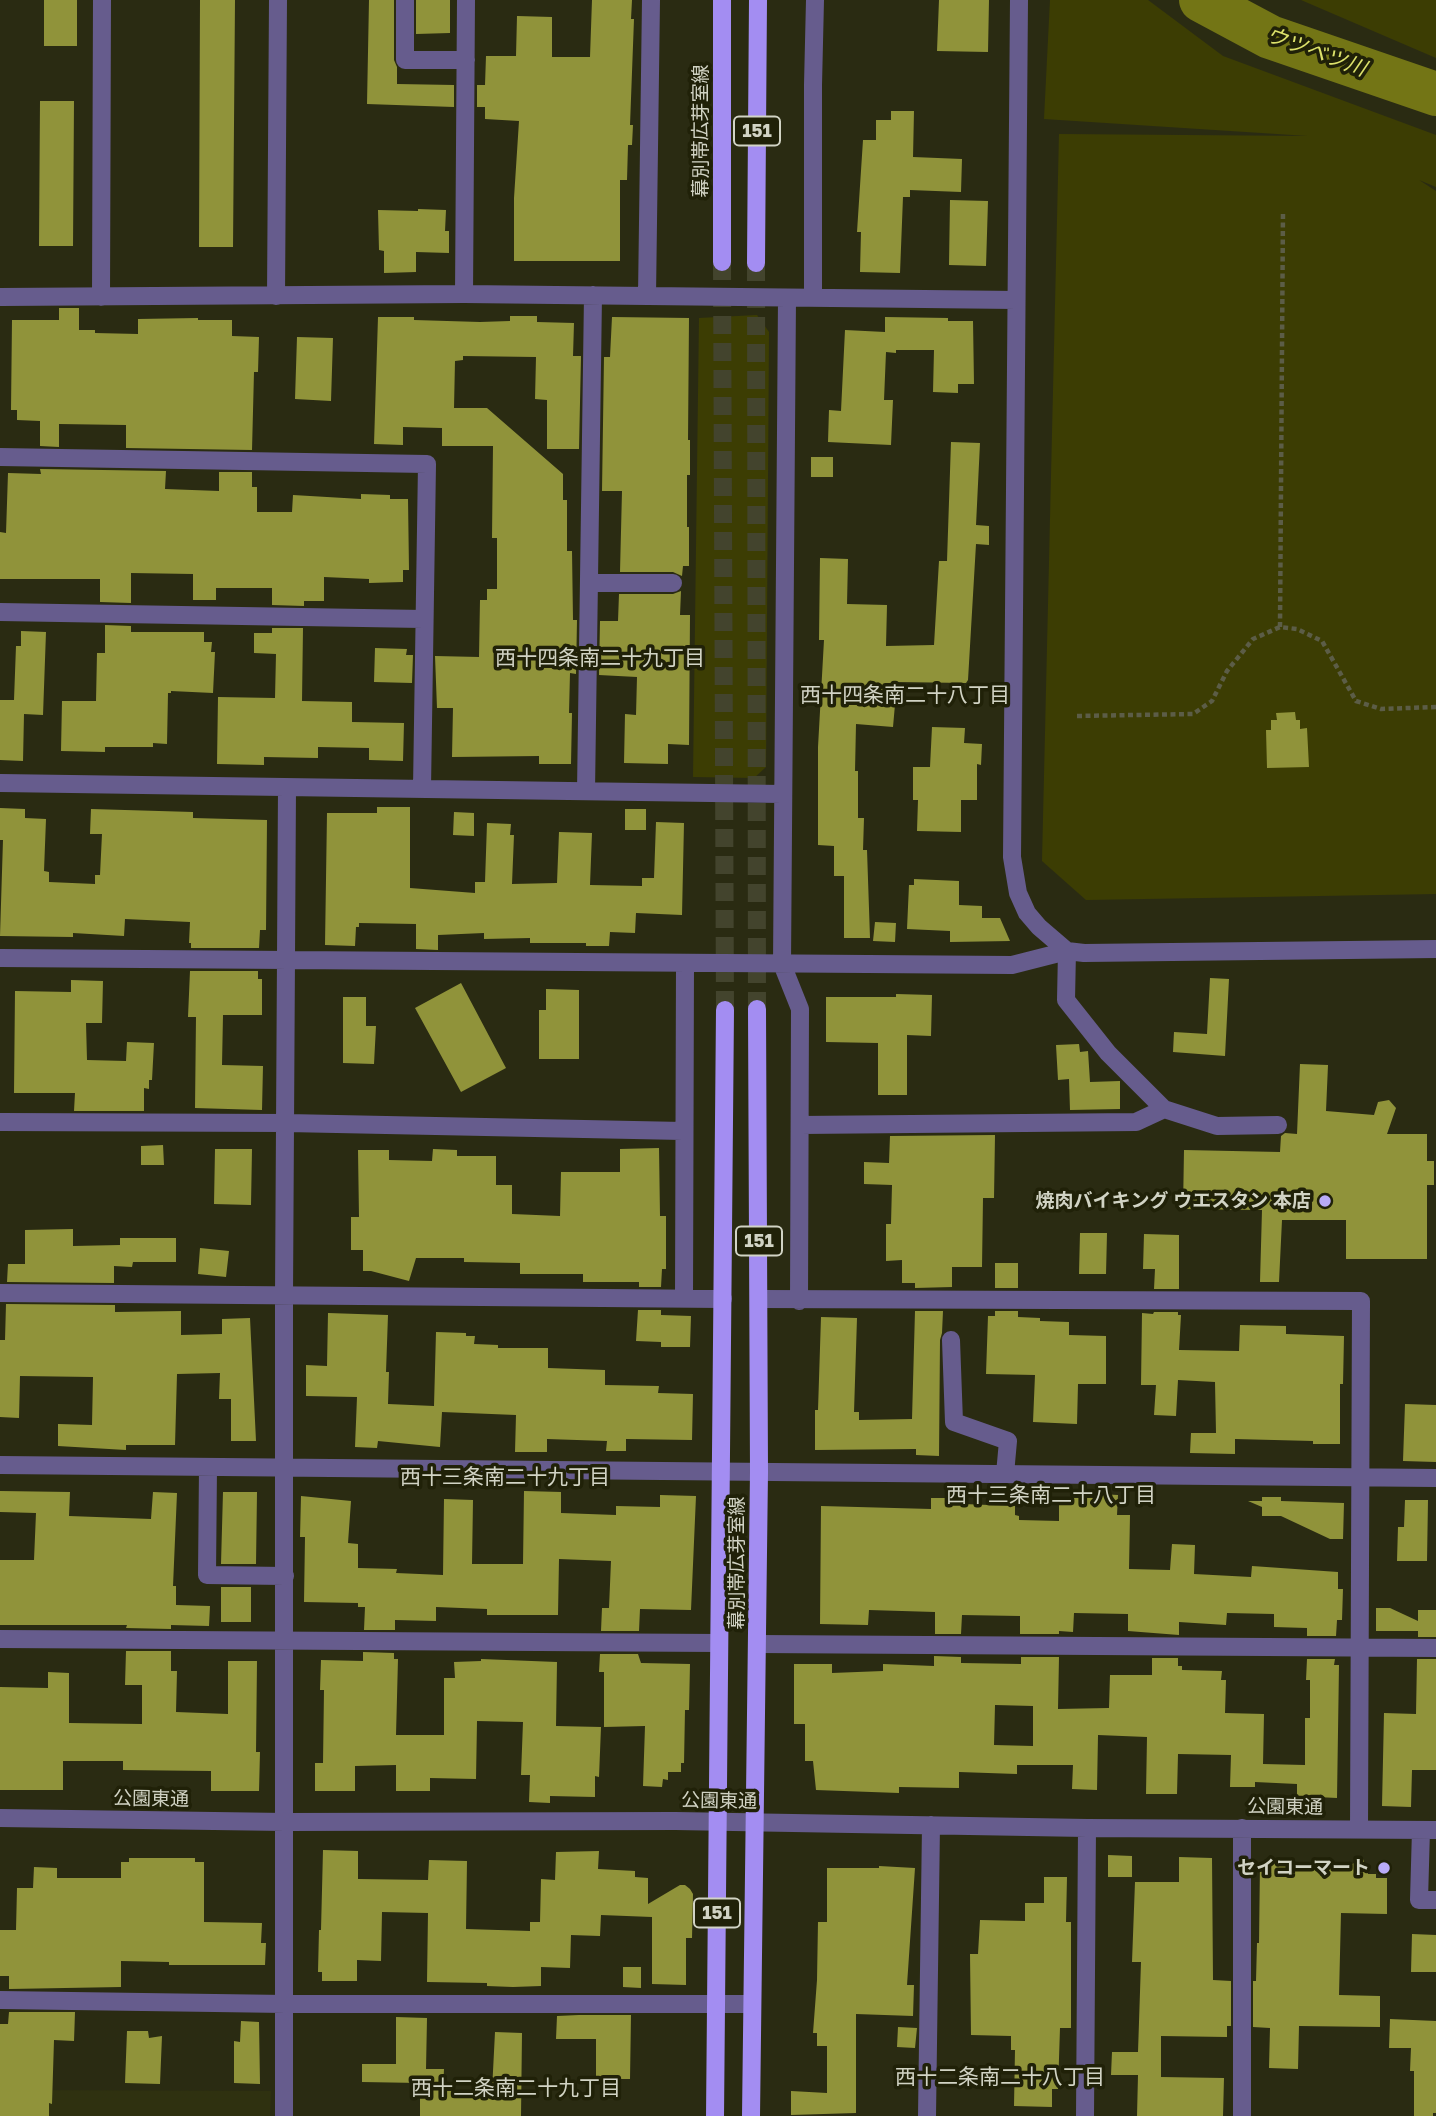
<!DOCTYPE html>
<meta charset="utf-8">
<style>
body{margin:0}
canvas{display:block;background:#2a2b12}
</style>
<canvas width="1436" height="2116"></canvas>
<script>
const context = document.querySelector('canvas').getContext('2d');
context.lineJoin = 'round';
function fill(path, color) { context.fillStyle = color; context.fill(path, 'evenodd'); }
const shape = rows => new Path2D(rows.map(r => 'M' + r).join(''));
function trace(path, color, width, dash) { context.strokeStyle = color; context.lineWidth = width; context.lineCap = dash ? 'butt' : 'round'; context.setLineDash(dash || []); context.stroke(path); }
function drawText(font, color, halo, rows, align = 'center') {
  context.font = font + ' "Golos Text","Noto Sans JP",sans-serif'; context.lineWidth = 7; context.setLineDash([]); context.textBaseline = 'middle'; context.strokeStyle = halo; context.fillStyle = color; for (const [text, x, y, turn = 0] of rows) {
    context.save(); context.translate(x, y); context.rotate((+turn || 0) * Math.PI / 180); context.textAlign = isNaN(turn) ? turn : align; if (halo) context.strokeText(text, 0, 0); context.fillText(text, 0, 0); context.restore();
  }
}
const built = shape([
 [0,2090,271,2091,270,2116,0,2116]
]);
const green = shape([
 [1050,0,1148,0,1223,56,1436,135,1436,187,1419,180,1436,191,1436,894,1086,900,1042,861,1059,134,1308,136,1044,119],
 [1301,0,1436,0,1436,58],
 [757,315,769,332,766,767,754,778,693,777,699,318]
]);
const river = shape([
 [1201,0,1270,37,1436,94]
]);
const building = shape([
 [44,0,77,0,77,46,44,46],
 [200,0,235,0,233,247,199,247],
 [369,0,394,0,394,60,397,67,397,84,454,85,454,107,367,104],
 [416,0,450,0,450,33,416,34],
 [592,0,632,0,631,19,634,19,630,125,633,125,632,145,628,145,627,180,620,180,620,261,514,261,514,198,519,121,485,119,485,107,477,107,477,85,485,85,486,56,516,56,517,16,552,17,552,57,590,57],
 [939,0,989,0,988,52,937,51],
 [40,101,74,101,73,246,39,246],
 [891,111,914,111,913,157,962,159,961,192,910,190,910,197,903,197,900,273,860,272,861,232,857,232,863,140,876,140,876,120,891,120],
 [950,200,988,201,986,266,949,265],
 [418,209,446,210,445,231,449,231,449,253,416,252,416,272,384,273,384,251,379,250,378,210,418,211],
 [59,308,79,308,79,330,95,330,95,333,138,334,138,319,198,318,198,320,232,320,232,336,259,337,258,372,254,372,252,450,126,448,126,425,59,424,59,447,40,446,40,421,17,420,17,410,11,410,12,320,59,320],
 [510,316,537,316,537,322,574,323,573,356,581,356,579,449,547,449,547,400,535,399,536,357,463,356,463,360,455,361,454,408,487,408,563,474,563,500,567,500,567,551,572,551,573,620,577,620,576,674,570,673,569,713,572,713,571,764,539,764,539,756,452,757,453,708,437,708,435,656,479,657,480,600,487,600,487,589,497,589,497,538,492,538,493,446,442,446,442,428,403,427,403,445,374,444,378,317,414,317,414,320,480,322,510,321],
 [612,317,689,318,688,440,690,440,690,475,687,475,687,527,689,527,689,566,683,566,682,576,673,572,620,572,622,491,602,491,604,357,610,357],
 [885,317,948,318,948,321,973,321,974,384,958,384,958,393,933,392,934,350,896,350,896,353,886,352,884,400,893,400,891,445,828,442,829,410,841,411,845,330,885,332],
 [297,337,333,338,331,401,295,399],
 [951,442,980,443,976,525,989,526,989,545,976,544,968,680,966,683,897,682,893,727,856,724,855,771,858,771,858,818,864,818,863,850,867,850,870,938,844,938,844,876,834,876,834,846,818,845,818,747,824,640,819,640,820,558,848,559,847,604,887,605,886,646,934,645,939,561,947,561],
 [811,457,833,457,833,477,811,477],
 [40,469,166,471,165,489,219,491,219,472,252,472,252,487,257,487,257,512,292,512,293,495,361,499,361,494,390,495,390,499,408,499,409,570,403,570,403,582,369,583,369,579,324,577,324,601,304,601,304,606,272,605,272,588,216,588,216,600,193,600,193,574,131,573,131,603,100,602,100,579,0,579,0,532,6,533,8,473,41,474],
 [681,591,680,615,690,615,689,745,668,744,668,764,624,763,625,714,636,715,637,677,599,675,600,621,618,621,619,594,673,594],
 [105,625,131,626,131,632,204,632,204,642,212,642,211,652,215,652,213,693,171,691,171,693,168,693,167,744,153,743,153,747,105,747,105,752,61,751,62,701,96,701,97,653,105,653],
 [272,628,303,628,302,701,352,702,352,722,404,723,403,761,369,760,369,748,318,747,318,758,264,757,264,765,217,764,218,697,275,698,276,654,254,653,254,633,272,633],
 [21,631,46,632,43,715,24,714,23,761,0,760,0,700,14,700,16,646,21,646],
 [375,648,407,649,406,655,413,655,412,683,374,682],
 [1295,712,1296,720,1300,720,1300,729,1307,728,1309,767,1267,768,1266,730,1271,730,1271,720,1277,720,1276,713],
 [932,727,965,728,964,743,982,744,981,765,977,764,977,800,961,800,961,832,917,831,918,800,913,800,913,767,930,767],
 [377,807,410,807,410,888,475,893,475,882,485,882,487,823,511,824,510,835,514,835,512,884,557,883,559,832,592,833,590,885,642,886,642,878,654,878,656,822,684,823,682,915,636,913,635,933,610,932,609,946,586,946,586,943,530,943,530,938,484,939,484,933,438,935,438,950,416,949,416,924,359,923,359,927,356,927,355,946,325,945,327,813,377,813],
 [0,808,25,809,25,818,46,819,44,871,49,872,49,882,95,884,95,875,100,875,102,834,90,834,91,809,193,812,193,818,267,820,266,930,260,930,259,948,191,948,191,943,189,943,190,922,125,919,124,936,73,933,73,937,0,936,3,840,0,840],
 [625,809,646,809,646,830,625,830],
 [454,812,474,813,474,836,453,835],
 [914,879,959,881,959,905,982,906,982,918,1000,918,1010,941,950,942,950,931,907,929,909,885,914,885],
 [875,922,896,923,895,942,873,941],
 [190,971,258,971,258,979,262,979,262,1015,223,1015,222,1065,263,1066,262,1110,195,1108,196,1017,188,1017],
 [1210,978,1229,979,1225,1056,1173,1052,1174,1032,1207,1034],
 [71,980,103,981,102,1023,86,1023,87,1060,126,1061,127,1042,154,1043,152,1080,149,1080,149,1089,144,1088,144,1111,74,1111,75,1093,14,1093,15,991,71,992],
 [461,983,506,1068,461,1092,415,1008],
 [546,989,579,990,579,1059,539,1059,539,1010,546,1010],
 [896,994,932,995,931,1036,907,1035,907,1095,878,1095,878,1043,826,1042,826,997,896,997],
 [343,997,366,997,366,1026,376,1026,374,1064,343,1063],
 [1079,1044,1080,1052,1088,1051,1090,1082,1120,1081,1120,1109,1070,1110,1069,1079,1058,1080,1056,1045],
 [1300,1064,1328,1065,1326,1111,1374,1115,1378,1102,1389,1100,1396,1108,1387,1134,1427,1134,1427,1161,1434,1161,1434,1185,1427,1185,1427,1259,1346,1259,1346,1220,1282,1220,1279,1282,1260,1282,1262,1210,1183,1209,1184,1150,1280,1152,1281,1136,1285,1133,1297,1134],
 [995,1135,994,1198,983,1198,982,1267,952,1267,952,1287,915,1288,915,1283,902,1283,902,1260,886,1261,886,1224,891,1224,892,1185,864,1184,864,1162,889,1163,890,1136],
 [163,1145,164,1165,141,1165,141,1146],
 [659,1148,660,1216,666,1216,666,1269,662,1269,661,1287,639,1287,639,1282,583,1282,583,1274,520,1274,520,1263,464,1262,464,1258,416,1258,409,1281,371,1271,363,1271,363,1250,351,1250,351,1217,359,1217,358,1150,389,1150,389,1160,432,1161,433,1149,457,1150,457,1156,496,1156,496,1185,512,1185,512,1214,560,1216,561,1172,620,1172,620,1149],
 [215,1149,252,1149,251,1205,214,1204],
 [73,1229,73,1246,120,1245,120,1238,176,1238,176,1262,133,1262,132,1267,114,1266,114,1283,7,1282,8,1264,25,1264,25,1230],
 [1080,1233,1107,1233,1106,1274,1079,1274],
 [1144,1234,1179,1235,1179,1289,1154,1289,1155,1269,1143,1269],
 [200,1248,229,1251,226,1277,198,1274],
 [995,1263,1018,1263,1018,1288,995,1288],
 [6,1304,115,1305,115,1312,181,1311,181,1335,222,1334,222,1319,250,1318,256,1441,231,1441,231,1399,219,1399,220,1373,177,1374,175,1445,126,1445,126,1450,58,1446,58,1424,92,1425,93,1377,20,1376,19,1418,0,1417,0,1340,5,1340],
 [638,1310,661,1310,661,1315,691,1316,690,1347,661,1347,661,1342,636,1341],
 [915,1311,943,1311,942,1333,940,1340,939,1456,916,1455,916,1449,815,1450,815,1410,818,1410,821,1317,857,1318,854,1412,859,1412,859,1420,912,1419],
 [995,1311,1018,1311,1018,1317,1040,1318,1040,1321,1069,1322,1069,1335,1106,1336,1106,1384,1078,1384,1077,1424,1033,1422,1035,1375,986,1374,988,1316,995,1316],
 [1154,1312,1178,1312,1178,1315,1181,1315,1179,1350,1239,1351,1240,1325,1286,1326,1286,1334,1344,1336,1343,1384,1340,1384,1340,1444,1313,1444,1313,1441,1235,1439,1235,1454,1190,1453,1191,1433,1216,1433,1215,1382,1178,1380,1176,1416,1154,1415,1156,1385,1141,1385,1142,1313,1153,1314],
 [328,1313,388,1315,386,1372,389,1372,388,1404,434,1406,436,1332,466,1333,466,1336,475,1336,474,1344,498,1345,498,1348,548,1348,548,1368,605,1370,605,1385,659,1386,658,1393,693,1394,692,1440,626,1439,626,1451,606,1451,607,1441,547,1439,547,1452,515,1452,516,1415,442,1412,440,1447,378,1441,377,1448,355,1447,357,1397,306,1396,306,1365,327,1366],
 [1405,1404,1436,1405,1436,1462,1403,1461],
 [0,1491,70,1492,69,1516,151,1519,153,1492,177,1493,173,1586,176,1586,176,1605,210,1606,209,1626,171,1625,171,1629,126,1628,127,1625,0,1625,0,1560,34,1560,36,1513,0,1512],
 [524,1491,561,1492,561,1513,616,1515,616,1506,660,1507,660,1495,696,1496,691,1610,640,1609,639,1631,601,1631,602,1608,609,1608,611,1561,559,1559,558,1615,487,1615,487,1609,436,1607,436,1621,395,1620,395,1630,364,1630,365,1607,358,1607,358,1603,304,1602,305,1537,300,1537,301,1496,351,1501,348,1543,358,1544,358,1568,397,1569,396,1573,443,1575,444,1499,473,1500,472,1564,523,1564],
 [223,1492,257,1492,256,1564,221,1564],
 [1099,1494,1118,1495,1117,1515,1130,1515,1129,1569,1170,1570,1172,1544,1195,1545,1194,1574,1251,1577,1252,1566,1338,1572,1338,1589,1343,1589,1342,1620,1337,1620,1336,1636,1307,1636,1307,1628,1274,1627,1274,1614,1227,1613,1226,1625,1179,1622,1179,1635,1128,1631,1128,1614,1074,1613,1073,1632,1059,1631,1059,1634,1020,1634,1020,1616,962,1615,961,1634,935,1634,935,1612,869,1610,868,1625,820,1624,821,1506,931,1509,931,1498,963,1498,963,1504,1015,1506,1015,1515,1019,1516,1019,1520,1059,1521,1059,1498,1099,1498],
 [1262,1497,1281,1497,1281,1501,1344,1503,1343,1539,1330,1539,1281,1516,1262,1516,1262,1507,1248,1501,1262,1501],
 [1405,1500,1428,1500,1427,1561,1397,1561,1398,1527,1404,1527],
 [221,1587,251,1587,251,1622,221,1622],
 [1376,1608,1390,1608,1418,1621,1418,1610,1436,1610,1436,1637,1418,1637,1418,1631,1376,1631],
 [126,1651,171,1651,171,1671,177,1671,176,1712,228,1714,228,1661,257,1661,256,1752,260,1752,259,1791,211,1791,211,1771,123,1770,123,1761,63,1761,63,1790,0,1790,0,1687,48,1688,48,1672,69,1673,69,1723,142,1724,142,1685,125,1685],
 [363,1652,394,1653,394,1659,398,1659,396,1735,444,1735,444,1678,455,1678,454,1662,481,1661,481,1659,557,1662,556,1726,601,1727,599,1777,595,1776,595,1797,550,1796,550,1803,529,1802,530,1775,521,1775,523,1722,477,1721,476,1779,430,1778,430,1791,396,1791,396,1765,355,1766,355,1791,315,1791,315,1763,323,1763,324,1690,320,1690,321,1660,363,1661],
 [600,1654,638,1654,641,1663,690,1664,689,1710,685,1710,684,1763,681,1763,681,1772,668,1772,668,1780,663,1779,662,1787,643,1786,645,1726,604,1727,604,1672,599,1672],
 [934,1656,961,1657,961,1663,1021,1664,1021,1657,1059,1657,1058,1709,1109,1708,1110,1675,1152,1675,1152,1658,1178,1658,1178,1666,1182,1666,1182,1670,1222,1671,1221,1680,1226,1680,1225,1713,1264,1714,1263,1764,1305,1765,1305,1718,1310,1718,1310,1680,1306,1680,1307,1659,1335,1659,1334,1665,1339,1665,1337,1798,1297,1796,1297,1784,1255,1782,1255,1787,1230,1787,1231,1755,1178,1754,1177,1794,1146,1794,1147,1737,1098,1735,1097,1790,1072,1789,1073,1765,1017,1765,1017,1774,959,1772,959,1788,899,1787,899,1793,816,1790,813,1761,805,1761,805,1724,794,1724,794,1664,832,1664,832,1673,883,1671,883,1664,934,1666],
 [995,1705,1033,1706,1033,1746,994,1745],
 [1417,1659,1436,1659,1436,1770,1412,1770,1411,1807,1382,1806,1384,1713,1416,1714],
 [323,1850,358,1851,358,1879,428,1880,429,1860,467,1861,466,1929,530,1931,530,1922,540,1922,541,1879,555,1880,556,1852,599,1851,598,1869,635,1871,635,1877,648,1878,648,1904,680,1885,685,1885,690,1889,693,1894,692,1938,686,1938,686,1985,652,1984,652,1917,601,1915,600,1936,571,1935,570,1968,541,1967,541,1986,513,1987,487,1986,487,1983,427,1982,428,1913,382,1912,381,1961,357,1960,357,1981,322,1981,322,1972,318,1972,319,1930,321,1930],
 [1108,1855,1132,1856,1132,1877,1108,1877],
 [1179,1857,1212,1858,1213,1980,1231,1981,1231,2026,1227,2026,1227,2037,1161,2036,1161,2077,1224,2078,1223,2116,1137,2116,1138,2075,1111,2075,1112,2052,1138,2052,1141,1962,1132,1962,1135,1882,1179,1882],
 [129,1858,195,1858,195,1862,204,1862,204,1922,262,1923,261,1943,266,1943,265,1965,169,1965,169,1962,121,1961,121,1987,9,1989,9,1976,0,1976,0,1930,16,1930,17,1888,33,1888,34,1867,57,1868,57,1878,121,1878,121,1862,129,1862],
 [1363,1859,1368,1874,1376,1874,1376,1878,1387,1878,1387,1914,1341,1913,1339,1995,1380,1996,1380,2027,1299,2026,1298,2069,1269,2068,1270,2028,1253,2027,1253,1981,1256,1981,1257,1943,1259,1943,1260,1863,1352,1864],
 [879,1866,915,1868,907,1985,914,1985,913,2016,856,2014,856,2113,791,2115,791,2091,827,2093,827,2046,817,2046,817,2033,813,2033,817,1980,818,1922,827,1922,827,1868,879,1868],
 [1044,1877,1067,1877,1066,1922,1071,1922,1071,2028,1060,2028,1058,2089,1052,2089,1052,2107,1014,2106,1015,2050,1011,2050,1011,2036,971,2035,970,1954,978,1954,980,1920,1025,1921,1025,1903,1044,1903],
 [1412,1934,1436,1935,1436,1972,1411,1972],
 [623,1967,641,1967,641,1988,623,1987],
 [9,2012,75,2012,74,2041,54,2040,52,2104,49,2103,49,2116,0,2116,0,2024,8,2024],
 [579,2015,631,2015,630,2079,596,2079,596,2039,556,2039,557,2016],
 [396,2017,427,2018,426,2069,444,2069,443,2091,492,2091,495,2032,522,2033,521,2116,420,2116,420,2083,362,2082,362,2064,396,2064],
 [1390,2019,1436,2021,1436,2113,1433,2113,1433,2116,1414,2116,1414,2071,1410,2071,1411,2048,1389,2048],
 [241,2021,259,2022,260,2084,234,2083,234,2041,240,2042],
 [898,2027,917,2028,915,2048,897,2047],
 [127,2031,148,2031,149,2038,162,2036,160,2084,125,2083]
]);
const majorTunnel = shape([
 [722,262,725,1010],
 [756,263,757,1009]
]);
const path = shape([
 [1280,627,1283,211],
 [1077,716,1193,714,1212,701,1227,671,1253,639,1280,627,1297,629,1322,641,1356,701,1381,709,1436,707]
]);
const minor = shape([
 [405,0,405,60,466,60],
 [1019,0,1012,857,1018,893,1027,913,1039,927,1067,951,1084,953,1436,949],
 [464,294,466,0],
 [276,296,278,0],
 [647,296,651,0],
 [0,297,464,294,1016,300],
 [101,297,102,0],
 [787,298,782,964,800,1009,799,1301],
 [813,298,813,85,815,0],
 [0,457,427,464,422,788],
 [589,583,673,583],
 [0,612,423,619],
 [0,783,782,794],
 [586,791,593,295],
 [0,958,1012,965,1067,951,1066,1000,1108,1053,1164,1109,1217,1126,1278,1125],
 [0,1122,287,1123,683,1131],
 [800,1125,1136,1122,1164,1109],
 [0,1293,723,1299],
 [684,1298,685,964],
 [759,1299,1361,1301,1359,1829],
 [951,1340,954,1422,1008,1441,1005,1474],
 [0,1465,1436,1478],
 [208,1467,207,1575,285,1576],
 [0,1639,719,1643],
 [757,1644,1436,1648],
 [0,1818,285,1822,675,1821,1087,1828,1436,1830],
 [1421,1830,1419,1900,1436,1900],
 [0,2000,286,2004,752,2004],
 [284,2116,284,1294,287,788],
 [927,2116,931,1825],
 [1085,2116,1087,1828],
 [1242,2116,1242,1828]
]);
const major = shape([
 [722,262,722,0],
 [756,263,758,0],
 [715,2116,725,1010],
 [751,2116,759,1472,757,1009]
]);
const markers = [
 [1325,1201,7,"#b9abf7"],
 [1384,1868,7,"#b9abf7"]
];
const shields = [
 [757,131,46],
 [759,1241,46],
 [717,1913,46]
];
const shieldNames = [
 ["151",757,131],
 ["151",759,1241],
 ["151",717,1913]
];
const streetNames = [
 ["幕別帯広芽室線",701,131,-90],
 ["幕別帯広芽室線",737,1563,-90],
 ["公園東通",151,1799,1],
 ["公園東通",719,1801,1],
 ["公園東通",1285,1807,1]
];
const poiNames = [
 ["焼肉バイキング ウエスタン 本店",1311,1201],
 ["セイコーマート",1370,1868]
];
const waterNames = [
 ["ウツベツ川",1316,52,20]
];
const neighbourhoodNames = [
 ["西十四条南二十九丁目",600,658],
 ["西十四条南二十八丁目",905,695],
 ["西十三条南二十九丁目",505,1477],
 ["西十三条南二十八丁目",1051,1495],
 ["西十二条南二十八丁目",1000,2077],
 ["西十二条南二十九丁目",516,2088]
];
fill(built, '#2f3110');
fill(green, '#3c3d03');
trace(river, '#737515', 44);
fill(building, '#90933a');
trace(majorTunnel, '#43442d', 18, [18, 9]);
trace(path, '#5c5d47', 4.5, [5, 3.5]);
trace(minor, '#665c8d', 18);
trace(major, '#a38df2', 18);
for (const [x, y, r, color] of markers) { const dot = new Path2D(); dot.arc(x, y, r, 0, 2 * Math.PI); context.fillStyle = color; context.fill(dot); trace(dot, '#202108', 2.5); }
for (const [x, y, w] of shields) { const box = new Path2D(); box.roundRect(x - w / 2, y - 14.5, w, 29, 5); context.fillStyle = '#202108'; context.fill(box); trace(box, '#d1d3c4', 2); }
drawText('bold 18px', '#d1d3c4', null, shieldNames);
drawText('19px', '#d1d3c4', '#202108', streetNames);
drawText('bold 19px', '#d1d3c4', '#202108', poiNames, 'right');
drawText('italic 21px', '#dde26b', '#202108', waterNames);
drawText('21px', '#d1d3c4', '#202108', neighbourhoodNames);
</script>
